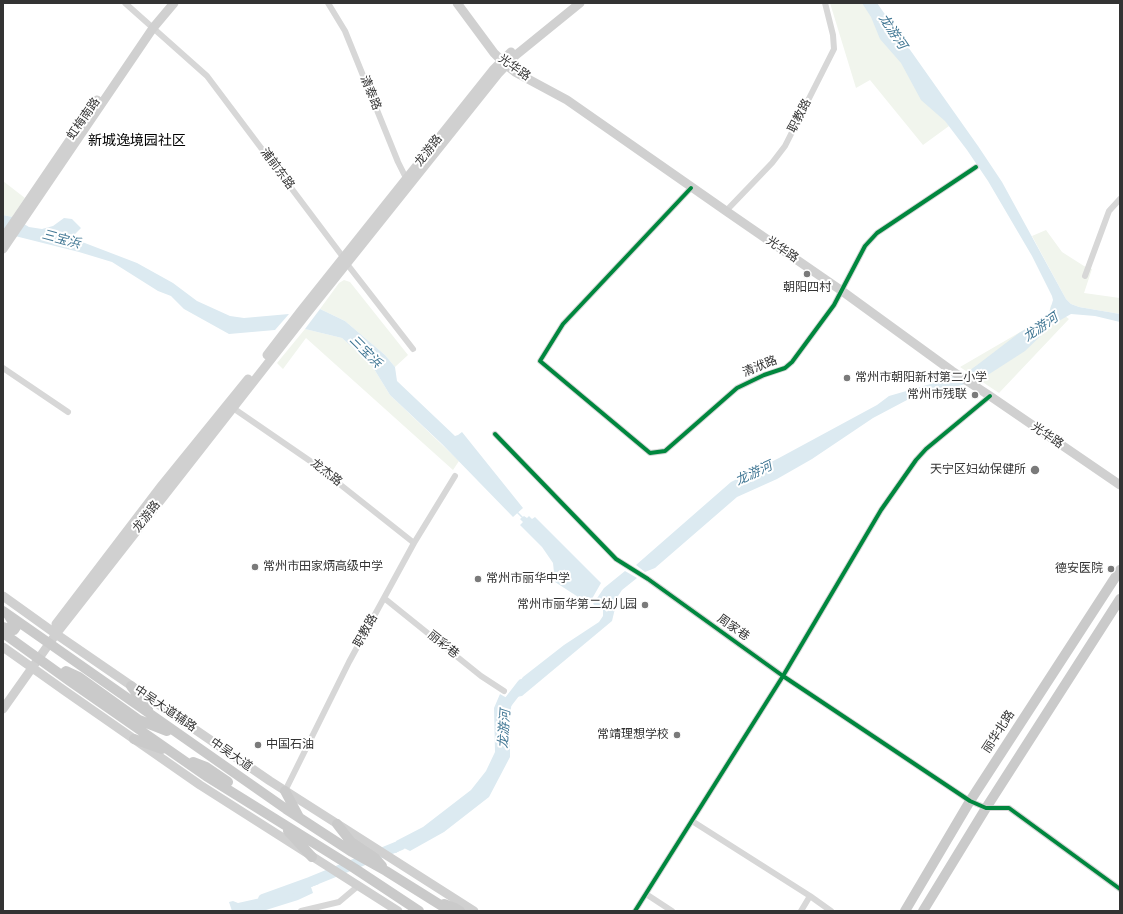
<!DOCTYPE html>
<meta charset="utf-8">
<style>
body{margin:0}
#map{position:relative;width:1123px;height:914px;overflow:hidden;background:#fff;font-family:Poppins,sans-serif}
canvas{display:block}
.frame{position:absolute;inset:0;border:4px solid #333;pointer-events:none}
</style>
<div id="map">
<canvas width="1123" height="914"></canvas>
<div class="frame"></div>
</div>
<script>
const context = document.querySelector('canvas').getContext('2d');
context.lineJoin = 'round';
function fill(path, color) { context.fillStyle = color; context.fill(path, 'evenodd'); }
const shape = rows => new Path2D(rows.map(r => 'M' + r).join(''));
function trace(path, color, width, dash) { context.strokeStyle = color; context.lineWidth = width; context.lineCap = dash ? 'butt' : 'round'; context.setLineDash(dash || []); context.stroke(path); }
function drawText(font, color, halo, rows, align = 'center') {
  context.font = font + ' Poppins,"Noto Sans SC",sans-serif'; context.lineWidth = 4; context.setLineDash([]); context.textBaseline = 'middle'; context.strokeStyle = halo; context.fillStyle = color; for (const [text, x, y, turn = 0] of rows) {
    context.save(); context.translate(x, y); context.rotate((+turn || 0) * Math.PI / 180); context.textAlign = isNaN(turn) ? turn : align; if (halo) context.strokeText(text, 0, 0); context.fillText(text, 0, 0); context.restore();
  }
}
const green = shape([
 [830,3,870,3,949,126,923,145,870,80,856,88],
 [3,181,25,198,12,217,3,215],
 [1046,230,1062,252,1084,266,1092,269,1084,293,1120,298,1120,314,1079,307,1071,304,1066,299,1032,236],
 [344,280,350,282,408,355,395,367,385,355,345,321,320,309,339,283],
 [1051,305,1069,319,999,393,960,367,1046,317,1049,313],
 [305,329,342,338,371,364,390,395,459,461,453,470,306,338,283,369,277,363]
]);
const water = shape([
 [862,3,877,3,978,146,1002,182,1066,299,1071,304,1079,307,1120,314,1120,322,1095,316,1071,314,1052,325,1025,351,980,380,968,372,1019,333,1046,317,1049,313,1053,300,1052,296,1032,256,988,181,967,150,945,121,921,100,901,63,880,39,871,17],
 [3,215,12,217,29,227,42,229,53,226,64,218,72,219,81,228,74,235,77,240,137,263,173,283,197,301,230,316,244,318,289,314,275,330,229,334,184,309,171,296,158,291,112,262,79,252,3,233],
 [320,309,345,321,385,355,395,367,397,381,455,436,458,435,462,432,523,508,513,517,442,444,390,395,371,364,342,338,305,329],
 [948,379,959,386,947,391,907,400,873,418,812,459,777,479,737,497,655,568,645,572,636,565,731,482,779,458,877,405,889,396],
 [524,516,527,518,529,516,532,519,535,517,601,583,589,604,555,582,553,563,542,547,520,525,523,522,520,519],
 [625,571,637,578,622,590,618,596,612,621,522,696,516,697,511,693,523,677,564,645,599,622,603,616,603,610,593,604,604,588],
 [500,694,512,701,510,715,510,757,489,797,444,832,410,851,404,848,396,853,388,848,397,845,396,841,423,827,471,790,486,771,495,752,494,708],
 [312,880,319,884,311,887,313,893,298,900,266,910,232,911,229,902,233,901,238,903,292,891,300,883]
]);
const stream = shape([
 [517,512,523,518]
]);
const river = shape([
 [941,385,966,379,982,368],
 [504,710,505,706,522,684],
 [263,899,310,882,401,845]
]);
const street = shape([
 [125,3,207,76,343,257,347,264,413,349],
 [328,3,345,31,398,162,407,180],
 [691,188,563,324,540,361,650,453,665,451,737,388,764,375,785,368,792,362,834,305,865,246,877,233,976,167],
 [726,211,772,163,785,146,834,49,833,35,825,3],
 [1085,276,1109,211,1120,199],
 [3,368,68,412],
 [233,408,313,463,414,543],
 [495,434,616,559,648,579,783,676,970,801,986,808,1009,808,1120,889],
 [384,598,481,676,504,691],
 [285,791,349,662,414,543,455,476],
 [692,821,810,896,831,911],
 [646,894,672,911],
 [301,911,339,902,358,886],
 [635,911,783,676,881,510,916,460,926,449,990,396],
 [801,911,810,896]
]);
const secondary = shape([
 [457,3,494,53,506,65,515,72,567,100,726,211,842,291,952,371,990,396,1120,485],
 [3,238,97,100],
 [3,249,153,28,174,3],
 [267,355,300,312,493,70,511,52],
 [3,596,56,634,270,781,474,911],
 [56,624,162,485,248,379],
 [3,647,65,691,200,785,398,911],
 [3,709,56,634,308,312,498,74,516,55,580,3]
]);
const primary = shape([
 [3,611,286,809,352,852,386,871,450,911],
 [3,627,14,630,16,627,9,616],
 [3,633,71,682,206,776,354,868,419,911],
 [67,677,64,673,66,671,79,677,139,720,167,731],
 [131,686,148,709],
 [134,739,162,749],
 [193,762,206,767,228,782],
 [285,791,299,817],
 [337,824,351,842,375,858,382,866],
 [288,831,312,857],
 [444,904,455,908,460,911],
 [905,911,970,801,1120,570],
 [923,911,986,808,1120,599]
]);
const cycleway = shape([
 [691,188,563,324,540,361,650,453,665,451,737,388,764,375,785,368,792,362,834,305,865,246,877,233,976,167],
 [495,434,616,559,648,579,783,676,970,801,986,808,1009,808,1120,889],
 [635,911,783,676,881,510,916,460,926,449,990,396]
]);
const markers = [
 [807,274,4,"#7a7a7a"],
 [847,378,4,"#7a7a7a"],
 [975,395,4,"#7a7a7a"],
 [1035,470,5,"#7a7a7a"],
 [255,567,4,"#7a7a7a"],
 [1111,569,4,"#7a7a7a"],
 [478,579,4,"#7a7a7a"],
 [645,605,4,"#7a7a7a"],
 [677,735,4,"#7a7a7a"],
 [258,745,4,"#7a7a7a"]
];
const streetNames = [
 ["光华路",514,68,35],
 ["清泰路",370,93,68],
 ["职教路",800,116,-63],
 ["虹梅南路",84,119,-55],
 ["龙游路",429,151,-52],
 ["浦前东路",277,169,53],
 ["光华路",782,250,34],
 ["清洑路",760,367,-22],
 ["光华路",1047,436,34],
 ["龙杰路",326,473,38],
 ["龙游路",147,517,-52],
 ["周家巷",733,628,35],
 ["职教路",366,631,-61],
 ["丽彩巷",443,645,39],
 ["中吴大道辅路",165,709,34],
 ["丽华北路",999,732,-57],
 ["中吴大道",231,755,35]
];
const poiNames = [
 ["朝阳四村",807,288,"center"],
 ["常州市朝阳新村第二小学",855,378,"left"],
 ["常州市残联",967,395],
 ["天宁区妇幼保健所",1026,470],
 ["常州市田家炳高级中学",263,567,"left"],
 ["德安医院",1103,569],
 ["常州市丽华中学",486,579,"left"],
 ["常州市丽华第二幼儿园",637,605],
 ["常靖理想学校",669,735],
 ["中国石油",266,745,"left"]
];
const waterNames = [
 ["龙游河",892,32,56],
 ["三宝浜",61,240,15],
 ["龙游河",1041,328,-35],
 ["三宝浜",365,352,45],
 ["龙游河",754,474,-25],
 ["龙游河",505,729,-86]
];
const quarterNames = [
 ["新城逸境园社区",137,141]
];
fill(green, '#f1f5ed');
fill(water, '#dceaf1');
trace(stream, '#dceaf1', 1.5);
trace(river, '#dceaf1', 10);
trace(street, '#d7d7d7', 6);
trace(secondary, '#d0d0d0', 9);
trace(primary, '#cacaca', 10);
trace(cycleway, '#00873e', 4);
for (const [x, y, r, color] of markers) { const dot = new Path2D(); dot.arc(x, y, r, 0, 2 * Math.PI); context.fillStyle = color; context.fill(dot); trace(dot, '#fff', 1.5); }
drawText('12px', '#333', '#fff', streetNames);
drawText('12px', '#333', '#fff', poiNames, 'right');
drawText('italic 13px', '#417794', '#fff', waterNames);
drawText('14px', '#000', '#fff', quarterNames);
</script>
